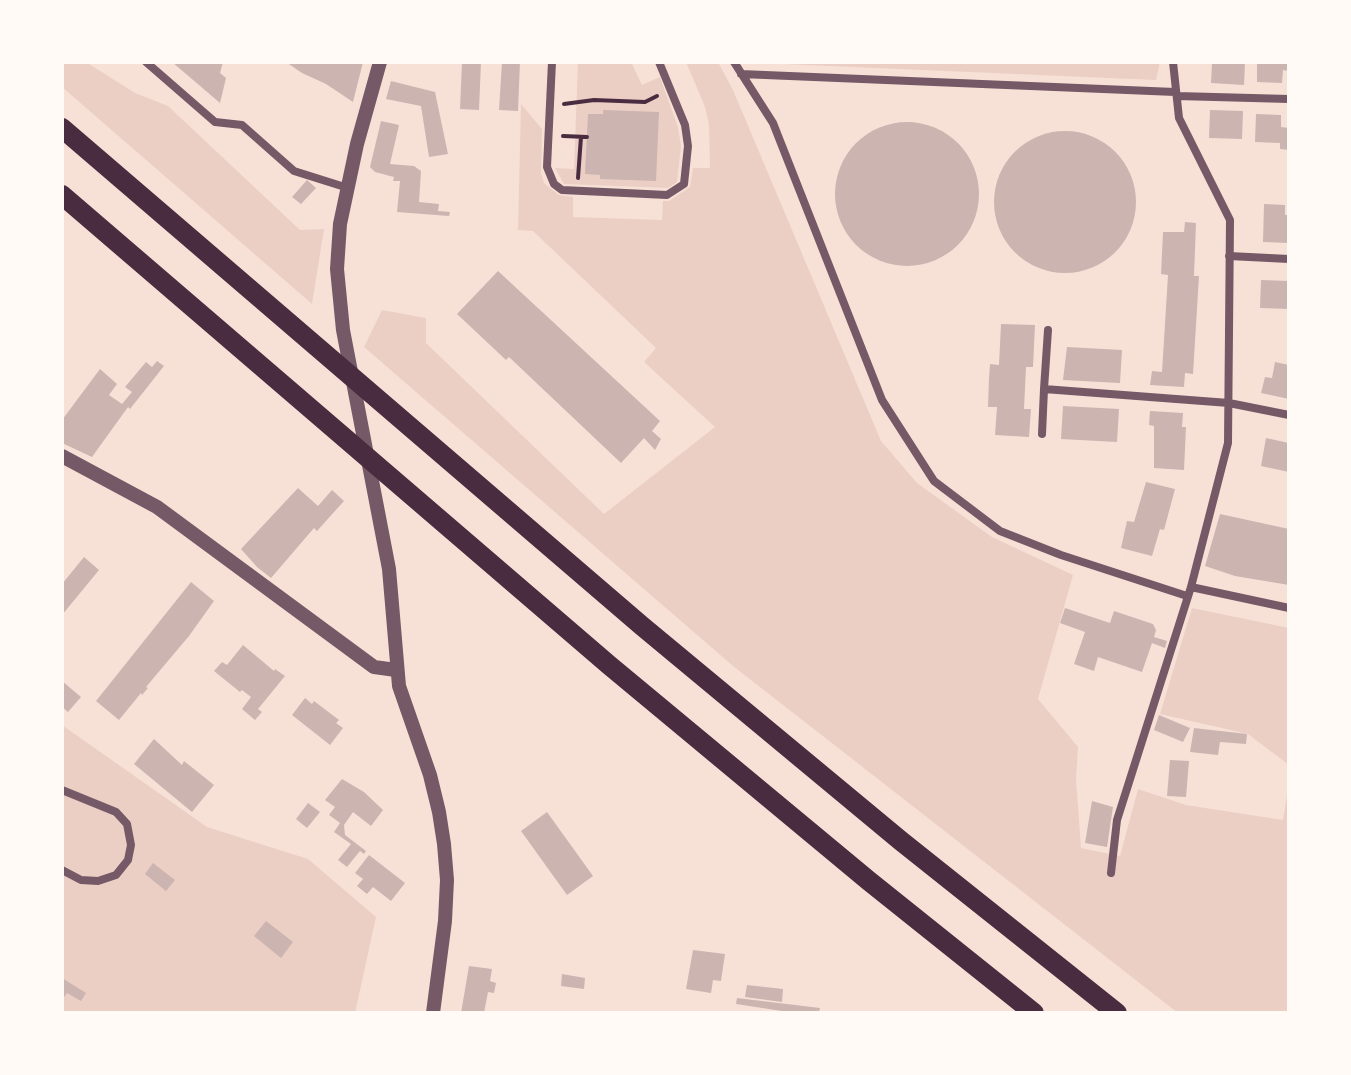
<!DOCTYPE html>
<style>
body{margin:0}
#map{position:relative;width:1351px;height:1075px;overflow:hidden;background:#f7e1d7;font-family:"Roboto Condensed",sans-serif}
canvas{display:block}
.frame{position:absolute;inset:0;border:64px solid #fffaf5;pointer-events:none}
</style>
<div id="map">
<canvas width="1351" height="1075"></canvas>
<div class="frame"></div>
</div>
<script>
const context = document.querySelector('canvas').getContext('2d');
context.lineJoin = 'round';
function fill(path, color) { context.fillStyle = color; context.fill(path, 'evenodd'); }
const shape = rows => new Path2D(rows.map(r => 'M' + r).join(''));
function trace(path, color, width, dash) { context.strokeStyle = color; context.lineWidth = width; context.lineCap = dash ? 'butt' : 'round'; context.setLineDash(dash || []); context.stroke(path); }
const green = shape([
 [62,62,86,62,135,93,168,106,300,230,324,229,312,304,62,87],
 [578,62,631,62,642,85,660,77,678,127,681,146,677,182,668,188,564,184,555,168,574,169],
 [686,62,718,62,733,90,881,441,917,483,992,537,1073,575,1038,699,1078,747,1076,779,1081,848,1120,856,1138,789,1186,805,1283,820,1289,783,1289,1013,1178,1013,733,666,364,347,382,310,426,318,426,343,604,514,715,427,644,362,656,348,533,231,518,230,521,104,542,129,541,173,544,183,559,195,573,197,573,217,662,220,663,201,669,201,690,187,693,168,710,168,709,124,705,107],
 [736,62,1160,62,1156,80],
 [1192,608,1289,628,1289,765,1248,734,1160,714],
 [62,725,207,827,308,859,376,917,355,1013,62,1013]
]);
const building = shape([
 [172,62,223,62,220,73,226,78,220,103],
 [286,62,363,62,353,102,326,84,302,73],
 [462,62,481,62,479,110,460,109],
 [502,62,520,62,518,111,499,110],
 [1212,62,1245,62,1244,85,1211,83],
 [1257,62,1289,62,1289,71,1283,70,1282,83,1257,82],
 [391,81,435,92,448,154,429,157,421,106,386,99],
 [603,110,659,112,656,181,600,179,600,175,585,174,588,114,603,114],
 [1210,110,1243,111,1242,139,1209,138],
 [1256,114,1281,115,1281,127,1289,128,1289,150,1280,149,1280,143,1255,142],
 [381,121,399,125,390,164,414,166,421,171,419,202,439,204,438,211,450,212,449,216,397,212,400,181,393,181,394,177,375,172,370,167],
 '835 194a72 72 0 1 1 144 0a72 72 0 1 1-144 0Z',
 '994 202a71 71 0 1 1 142 0a71 71 0 1 1-142 0Z',
 [307,180,316,188,301,204,292,197],
 [1264,204,1285,205,1285,215,1289,215,1289,243,1263,242],
 [1185,222,1196,223,1194,276,1199,276,1193,374,1185,373,1184,387,1150,385,1152,371,1162,372,1168,275,1161,274,1163,232,1184,232],
 [498,271,660,421,652,431,661,439,655,450,644,438,621,463,509,357,506,360,457,314],
 [1261,280,1289,281,1289,309,1260,308],
 [1001,324,1035,325,1033,367,1026,367,1024,409,1031,409,1029,437,995,435,997,407,988,407,989,378,990,364,999,365],
 [1067,347,1122,350,1120,383,1063,380],
 [157,361,164,366,130,409,128,407,92,457,62,443,62,420,100,369,117,384,109,395,122,404,132,392,125,387,146,362,152,367],
 [1275,362,1289,365,1289,399,1261,393,1265,377,1272,378],
 [1063,406,1119,409,1117,442,1061,439],
 [1150,411,1183,413,1182,427,1186,427,1184,470,1154,468,1154,426,1149,425],
 [1266,438,1289,443,1289,472,1261,466],
 [1146,482,1175,489,1164,530,1160,529,1152,556,1121,548,1127,521,1134,522],
 [298,488,318,506,332,490,344,501,317,531,314,528,271,578,257,567,241,549],
 [1220,514,1289,529,1289,585,1235,576,1205,566],
 [84,557,99,570,62,615,62,584],
 [191,582,214,601,189,636,146,687,148,688,142,695,141,693,119,720,96,701],
 [1065,608,1110,623,1114,611,1153,624,1156,630,1154,637,1167,641,1165,648,1152,643,1142,672,1098,657,1094,671,1074,664,1085,632,1060,623],
 [243,645,274,671,275,669,285,676,258,709,262,712,255,720,242,709,251,697,242,690,240,692,214,671,222,662,227,665],
 [62,681,81,697,68,712,62,707],
 [305,698,312,704,314,701,339,720,336,723,343,728,330,745,292,715],
 [1159,715,1190,728,1183,742,1154,730],
 [1194,728,1247,734,1246,744,1220,742,1218,755,1190,752],
 [154,739,182,765,184,761,214,785,192,812,134,764],
 [1170,760,1189,761,1186,797,1167,796],
 [342,779,364,792,383,810,371,826,353,812,344,825,345,835,366,851,364,854,360,851,347,867,338,860,351,844,334,832,340,823,329,815,335,807,325,800],
 [1092,801,1113,807,1107,847,1085,843],
 [308,803,320,812,307,828,296,819],
 [547,812,593,876,567,895,521,831],
 [369,855,405,883,391,901,373,887,367,894,357,886,363,879,355,873],
 [153,863,175,880,166,891,145,874],
 [266,921,293,942,281,958,254,936],
 [693,950,725,954,721,981,713,980,711,993,686,989],
 [469,966,492,969,490,981,496,983,494,993,488,992,484,1013,461,1013],
 [562,974,585,978,584,989,561,986],
 [62,978,86,993,81,1001,67,993,62,1000],
 [747,985,783,989,782,1002,745,997],
 [737,998,820,1008,819,1013,795,1013,736,1004]
]);
const path = shape([
 [953,62,986,62],
 [564,104,594,100,645,102,657,96],
 [563,136,587,137],
 [578,178,581,137]
]);
const minor = shape([
 [146,62,215,122,242,125,294,171,348,188],
 [552,62,547,167,554,184,562,190,667,195,684,184,688,146,685,125,659,62],
 [734,62,773,123,882,400,934,481,1000,531,1061,555,1187,596],
 [741,74,1175,92],
 [1177,96,1289,99],
 [1229,256,1289,259],
 [1044,389,1048,330],
 [1042,434,1044,389,1229,403,1289,415],
 [1191,587,1289,608],
 [62,790,116,812,127,824,131,845,128,860,116,875,98,881,81,880,62,870],
 [1111,873,1117,820,1191,587,1228,443,1230,220,1179,118,1173,62]
]);
const tertiary = shape([
 [380,62,357,144,340,224,337,269,343,330,389,569,399,686,430,775,439,812,444,844,447,880,445,921,433,1013],
 [62,456,157,507,374,667,396,670]
]);
const motorway = shape([
 [62,128,642,626,901,841,1117,1013],
 [62,195,609,665,869,881,1034,1013]
]);
fill(green, '#ebcfc5');
fill(building, '#ccb4b1');
trace(path, '#4a2c40', 4);
trace(minor, '#755966', 8);
trace(tertiary, '#755966', 14);
trace(motorway, '#4a2c40', 20);
</script>
